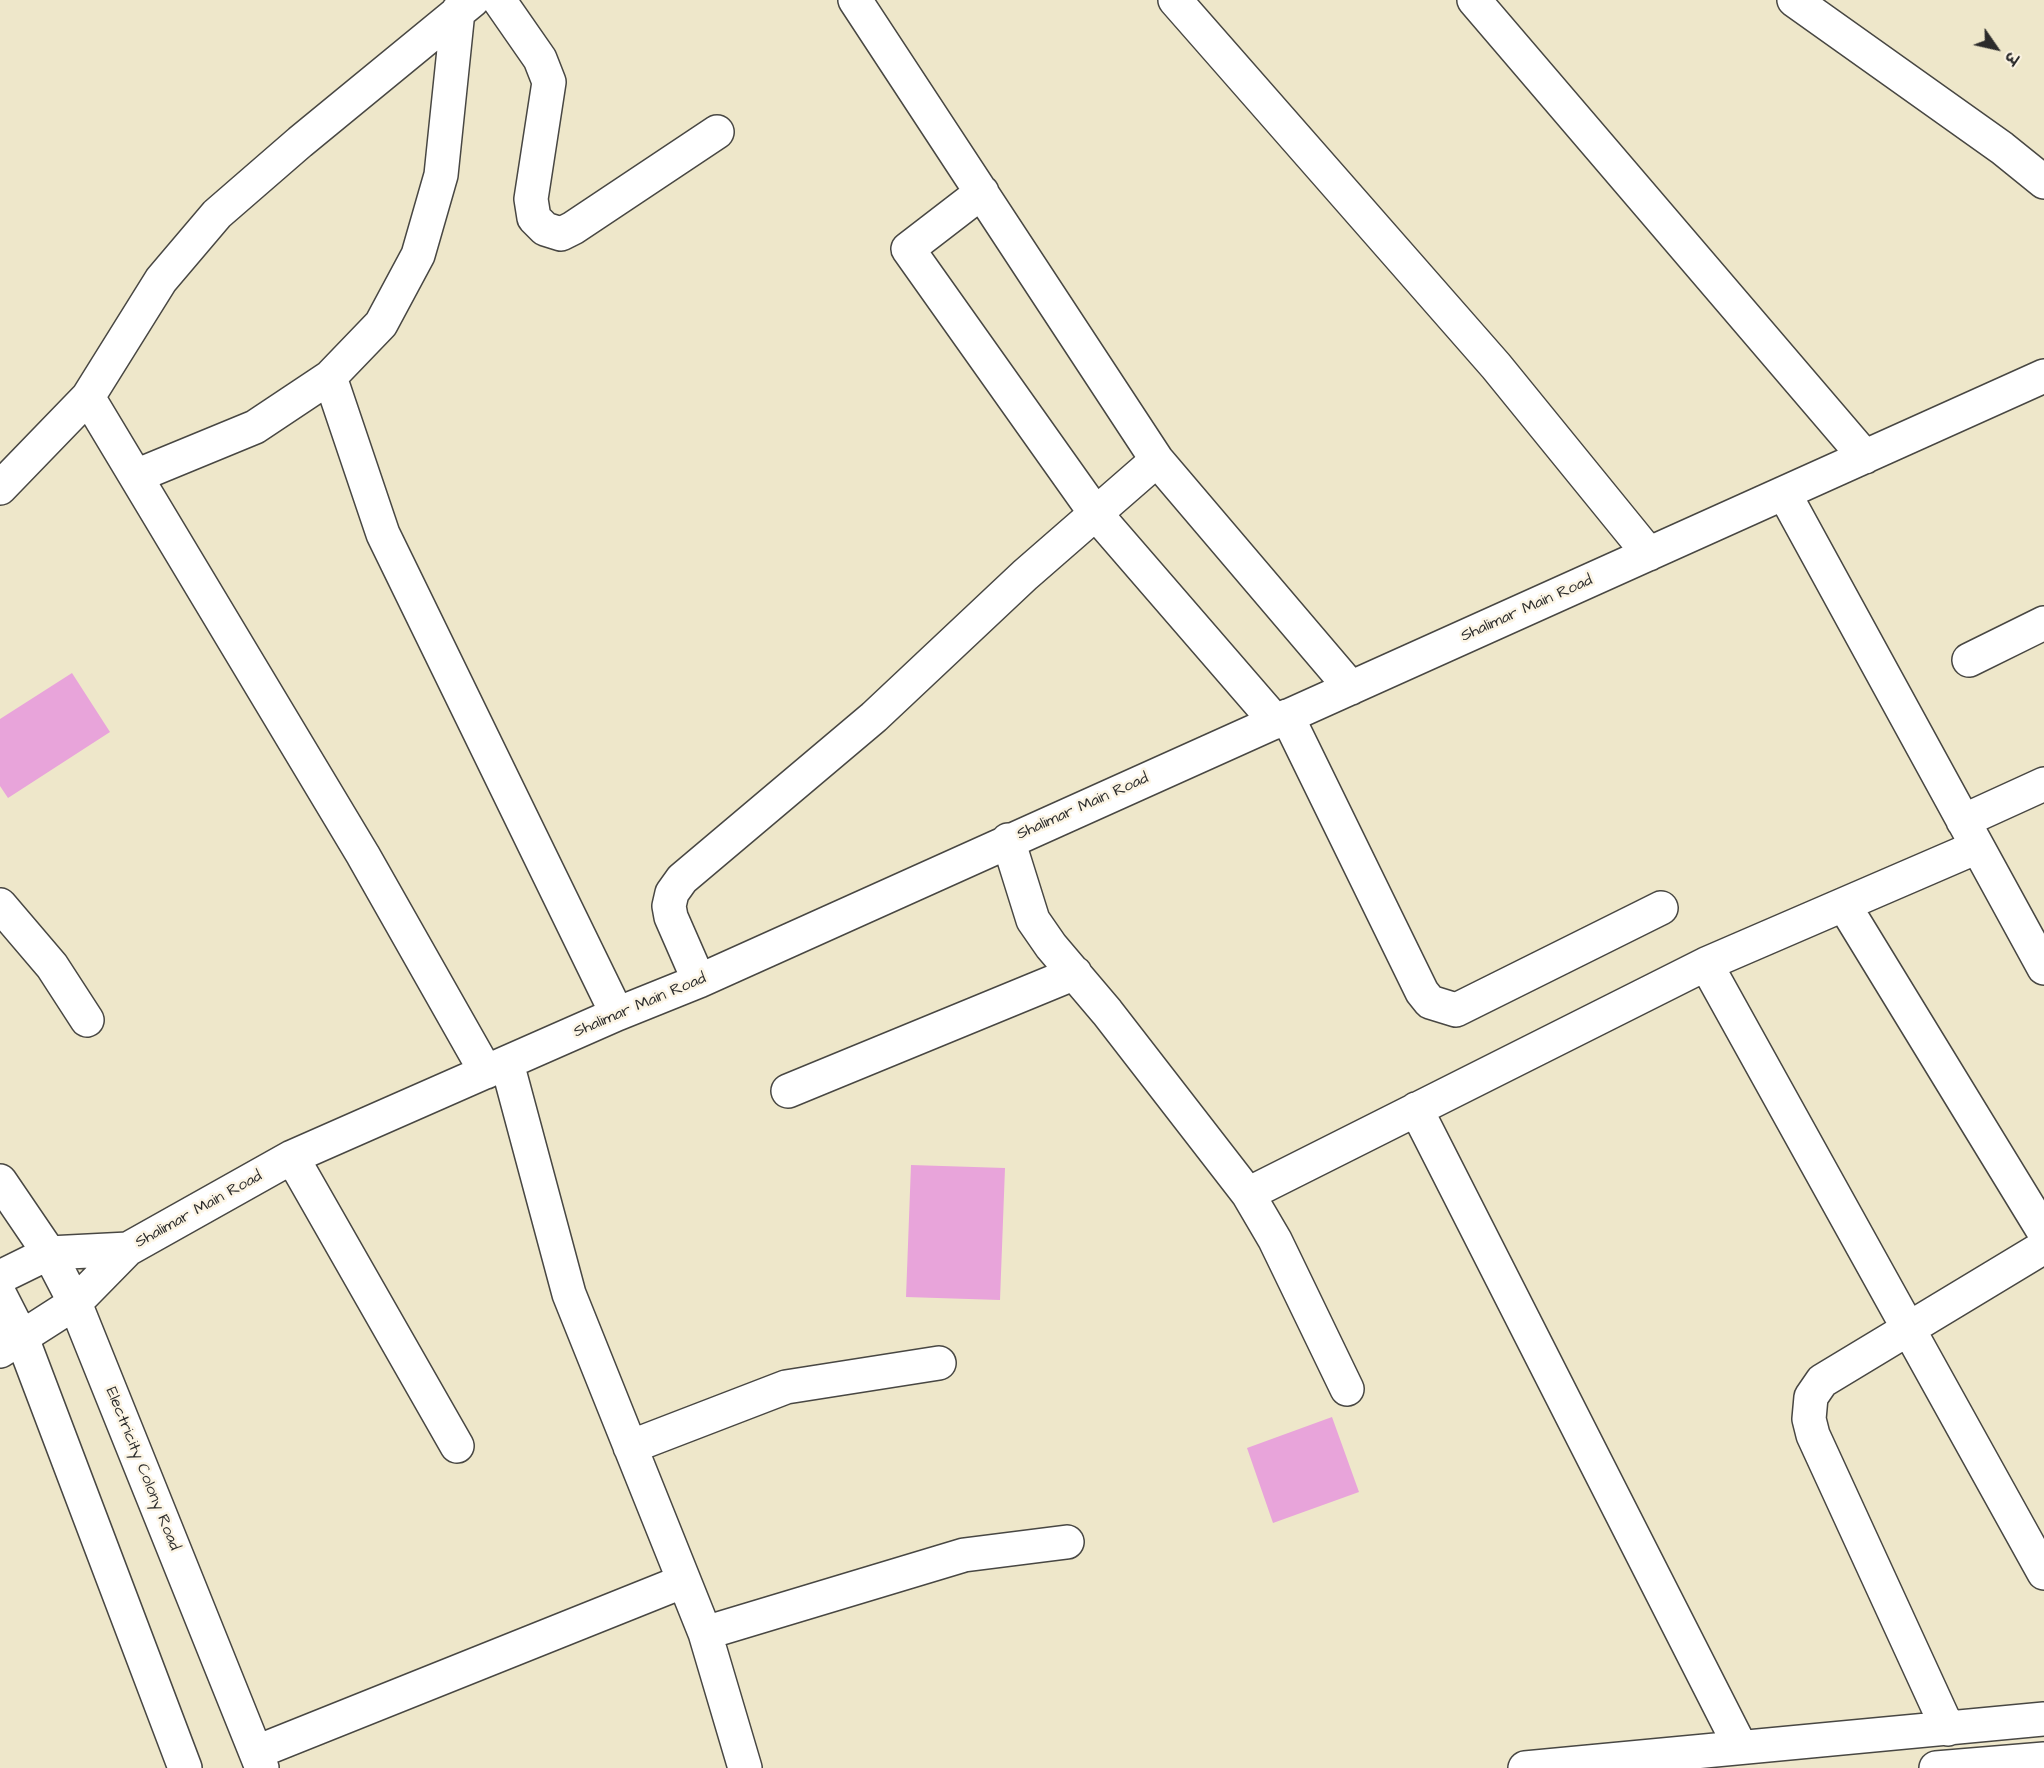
<!DOCTYPE html>
<meta charset="utf-8">
<style>
body{margin:0}
#map{position:relative;width:2044px;height:1768px;overflow:hidden;background:#eee7ca;font-family:"Architects Daughter","Playpen Sans Deva",sans-serif}
canvas{display:block}
.north{position:absolute;left:1966px;top:18px;width:60px;height:60px;-webkit-text-stroke:4px #fcf5e5;paint-order:stroke;rotate:124deg;font-size:16px;font-weight:700;line-height:24px;text-align:center;color:#2b2b2b}
.north::after{content:'';display:block;margin:auto;width:21px;height:27px;background:#2b2b2b;clip-path:polygon(50% 0,100% 100%,50% 72%,0 100%)}
</style>
<div id="map">
<canvas width="2044" height="1768"></canvas>
<div class="north">उ</div>
</div>
<script>
const context = document.querySelector('canvas').getContext('2d');
context.lineJoin = 'round';
function fill(path, color) { context.fillStyle = color; context.fill(path, 'evenodd'); }
const shape = rows => new Path2D(rows.map(r => 'M' + r).join(''));
function trace(path, color, width, dash) { context.strokeStyle = color; context.lineWidth = width; context.lineCap = dash ? 'butt' : 'round'; context.setLineDash(dash || []); context.stroke(path); }
function drawText(font, color, halo, rows, align = 'center') {
  context.font = font + ' "Architects Daughter",sans-serif'; context.lineWidth = 5; context.setLineDash([]); context.textBaseline = 'middle'; context.strokeStyle = halo; context.fillStyle = color; for (const [text, x, y, turn = 0] of rows) {
    context.save(); context.translate(x, y); context.rotate((+turn || 0) * Math.PI / 180); context.textAlign = isNaN(turn) ? turn : align; if (halo) context.strokeText(text, 0, 0); context.fillText(text, 0, 0); context.restore();
  }
}
const building = shape([
 [72,673,110,732,8,798,0,786,0,719],
 [911,1165,1005,1168,1000,1300,906,1297],
 [1332,1417,1359,1492,1273,1523,1247,1448]
]);
const minor = shape([
 [499,0,540,59,549,82,531,199,534,218,545,229,561,234,573,228,717,132],
 [855,0,1157,460,1351,688],
 [1175,0,1496,366,1649,554],
 [1474,0,1865,457],
 [1794,0,2002,148,2044,182],
 [982,192,908,249,1096,514,1276,722],
 [330,377,383,534,617,1014],
 [88,397,363,855,486,1072],
 [136,476,255,427,330,377,381,324,418,255,441,175,458,11],
 [0,488,88,397,161,280,217,214,300,142,473,0],
 [1784,493,2044,968],
 [1969,660,2044,623],
 [1287,716,1422,992,1430,1002,1456,1010,1661,908],
 [1963,821,2044,784],
 [1008,840,1033,920,1051,946,1107,1012,1248,1194,1275,1240,1347,1389],
 [0,905,52,966,87,1020],
 [1844,905,2044,1232],
 [1706,964,2044,1573],
 [699,981,671,917,669,906,672,893,682,879,874,717,1025,575,1157,460],
 [507,1063,569,1294,705,1633,964,1555,1067,1542],
 [788,1091,1075,973],
 [1416,1109,1740,1746],
 [292,1157,457,1446],
 [0,1181,49,1253,75,1303,262,1768],
 [1248,1194,1706,964,1977,847],
 [0,1277,49,1253,128,1249],
 [0,1295,22,1338,185,1768],
 [0,1351,75,1303,128,1249,292,1157,617,1014,699,981,2044,376],
 [630,1447,786,1387,939,1363],
 [705,1633,745,1768],
 [1948,1729,1813,1435,1809,1419,1811,1397,1822,1381,2044,1247],
 [257,1752,684,1581],
 [1525,1768,2044,1719],
 [1936,1768,2044,1759]
]);
const streetNames = [
 ["Shalimar Main Road",1527,609,-24],
 ["Shalimar Main Road",1083,807,-24],
 ["Shalimar Main Road",640,1006,-23],
 ["Shalimar Main Road",199,1210,-29],
 ["Electricity Colony Road",142,1469,68]
];
fill(building, '#e8a4da');
trace(minor, '#484743', 36);
trace(minor, '#fff', 33);
drawText('16px', '#2b2b2b', '#fcf5e5', streetNames);
</script>
